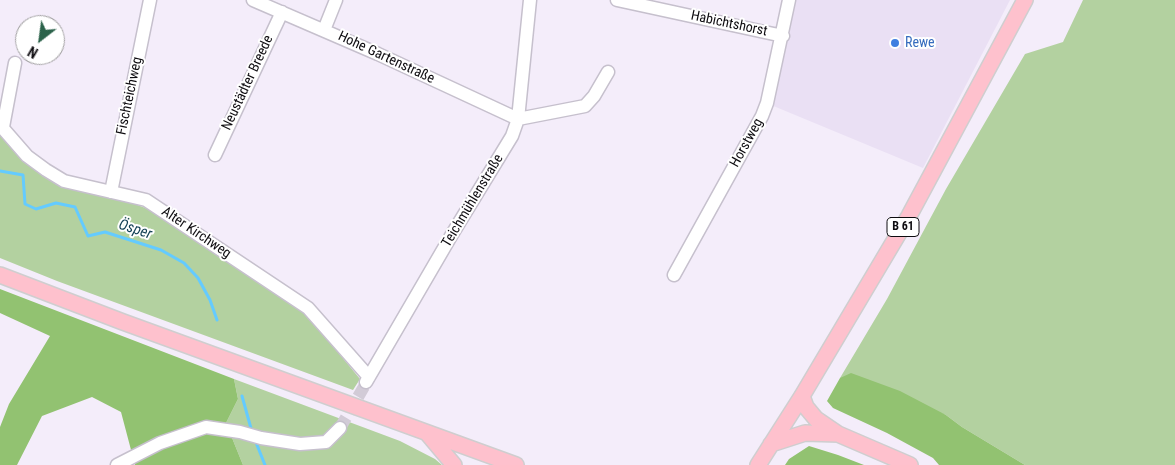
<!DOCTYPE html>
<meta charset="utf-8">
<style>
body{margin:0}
#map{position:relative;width:1175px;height:465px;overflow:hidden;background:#f4edfa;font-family:"Roboto Condensed",sans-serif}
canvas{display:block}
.north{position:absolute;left:15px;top:15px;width:50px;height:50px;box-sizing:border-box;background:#fff;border:1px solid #9f9e9f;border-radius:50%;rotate:210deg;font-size:14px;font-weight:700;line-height:20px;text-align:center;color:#0e0c10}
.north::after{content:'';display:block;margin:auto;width:18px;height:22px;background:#2b624a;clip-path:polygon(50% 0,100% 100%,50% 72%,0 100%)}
</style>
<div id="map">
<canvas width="1175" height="465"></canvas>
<div class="north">N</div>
</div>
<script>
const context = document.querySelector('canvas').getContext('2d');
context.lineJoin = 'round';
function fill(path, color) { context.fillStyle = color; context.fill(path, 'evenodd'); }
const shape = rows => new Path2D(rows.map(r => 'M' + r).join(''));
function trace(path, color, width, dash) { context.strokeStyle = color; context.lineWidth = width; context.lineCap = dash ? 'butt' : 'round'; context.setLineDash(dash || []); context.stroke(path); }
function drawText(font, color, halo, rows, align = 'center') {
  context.font = font + ' "Roboto Condensed",sans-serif'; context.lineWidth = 4; context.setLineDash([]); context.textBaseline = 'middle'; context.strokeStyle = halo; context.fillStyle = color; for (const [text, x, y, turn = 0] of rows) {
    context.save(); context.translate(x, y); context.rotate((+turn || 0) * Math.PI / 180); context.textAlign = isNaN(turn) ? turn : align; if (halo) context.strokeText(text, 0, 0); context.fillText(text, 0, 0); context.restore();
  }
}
const built = shape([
 [791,0,1010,0,923,168,771,105]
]);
const green = shape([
 [1083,0,1175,0,1175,465,1025,465,962,427,946,415,840,378,887,299,946,189,1025,54,1063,42],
 [0,134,29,163,148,209,260,284,306,313,360,379,353,390,57,281,0,258],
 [234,379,400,441,435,459,442,465,243,465,226,423,238,399]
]);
const forest = shape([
 [0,289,234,379,238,399,226,423,243,465,135,465,121,412,92,397,42,416,17,465,0,465,0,427,9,404,50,336,0,313],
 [851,373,900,391,946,415,962,427,1025,465,939,465,933,458,887,433,833,408,827,401,840,378],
 [809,446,838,455,864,465,785,465,789,459]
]);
const stream = shape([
 [0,171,23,175,25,204,36,209,56,203,75,207,88,236,105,232,161,250,184,263,198,278,210,300,217,320],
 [242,396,252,432],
 [255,440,265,465]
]);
const minorTunnel = shape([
 [340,428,365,385]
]);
const minor = shape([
 [253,0,378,54,518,119],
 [617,0,783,36],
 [324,30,336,0],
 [518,119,585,106,594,96,608,72],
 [0,125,27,156,46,170,64,181,146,200,308,308,369,377],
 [3,127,15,63],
 [215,155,282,12],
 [111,192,150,0],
 [674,275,762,116,767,103,789,0],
 [366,382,451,236,512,136,518,119,530,0],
 [117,465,160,443,206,427,240,432,261,438,300,444,326,442,340,428]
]);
const major = shape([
 [0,275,123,322,516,465],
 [802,396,806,407,816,419,838,434,910,465],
 [427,433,454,465],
 [771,444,805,433,838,434],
 [758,465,802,396,909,216,1025,0]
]);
const markers = [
 [895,43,5,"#3f7fe0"]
];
const shields = [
 [903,227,32]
];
const shieldNames = [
 ["B 61",903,227]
];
const streetNames = [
 ["Habichtshorst",729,24,12],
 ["Hohe Gartenstraße",386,58,25],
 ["Neustädter Breede",248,83,-65],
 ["Fischteichweg",130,96,-78],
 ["Horstweg",747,143,-61],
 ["Teichmühlenstraße",473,201,-59],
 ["Alter Kirchweg",196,233,34]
];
const shopNames = [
 ["Rewe",905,43]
];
const waterNames = [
 ["Ösper",135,230,18]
];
fill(built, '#eae0f4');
fill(green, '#b3d1a0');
fill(forest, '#92c271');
trace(stream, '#64cbff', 3);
trace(minorTunnel, '#d2cbd7', 12, [12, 6]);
trace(minor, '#c6c0cd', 15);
trace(major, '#cfcecf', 18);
trace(minor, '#fff', 12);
trace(major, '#fec1cd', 15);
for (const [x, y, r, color] of markers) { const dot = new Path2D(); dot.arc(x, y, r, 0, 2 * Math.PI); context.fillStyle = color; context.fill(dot); trace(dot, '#fff', 2); }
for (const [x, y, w] of shields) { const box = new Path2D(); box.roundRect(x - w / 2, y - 9.5, w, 19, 4); context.fillStyle = '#fff'; context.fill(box); trace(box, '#0e0c10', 1); }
drawText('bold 12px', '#0e0c10', null, shieldNames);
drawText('14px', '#0e0c10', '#fff', streetNames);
drawText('14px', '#366cbe', '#fff', shopNames, 'left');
drawText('italic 15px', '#123f54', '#fff', waterNames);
</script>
